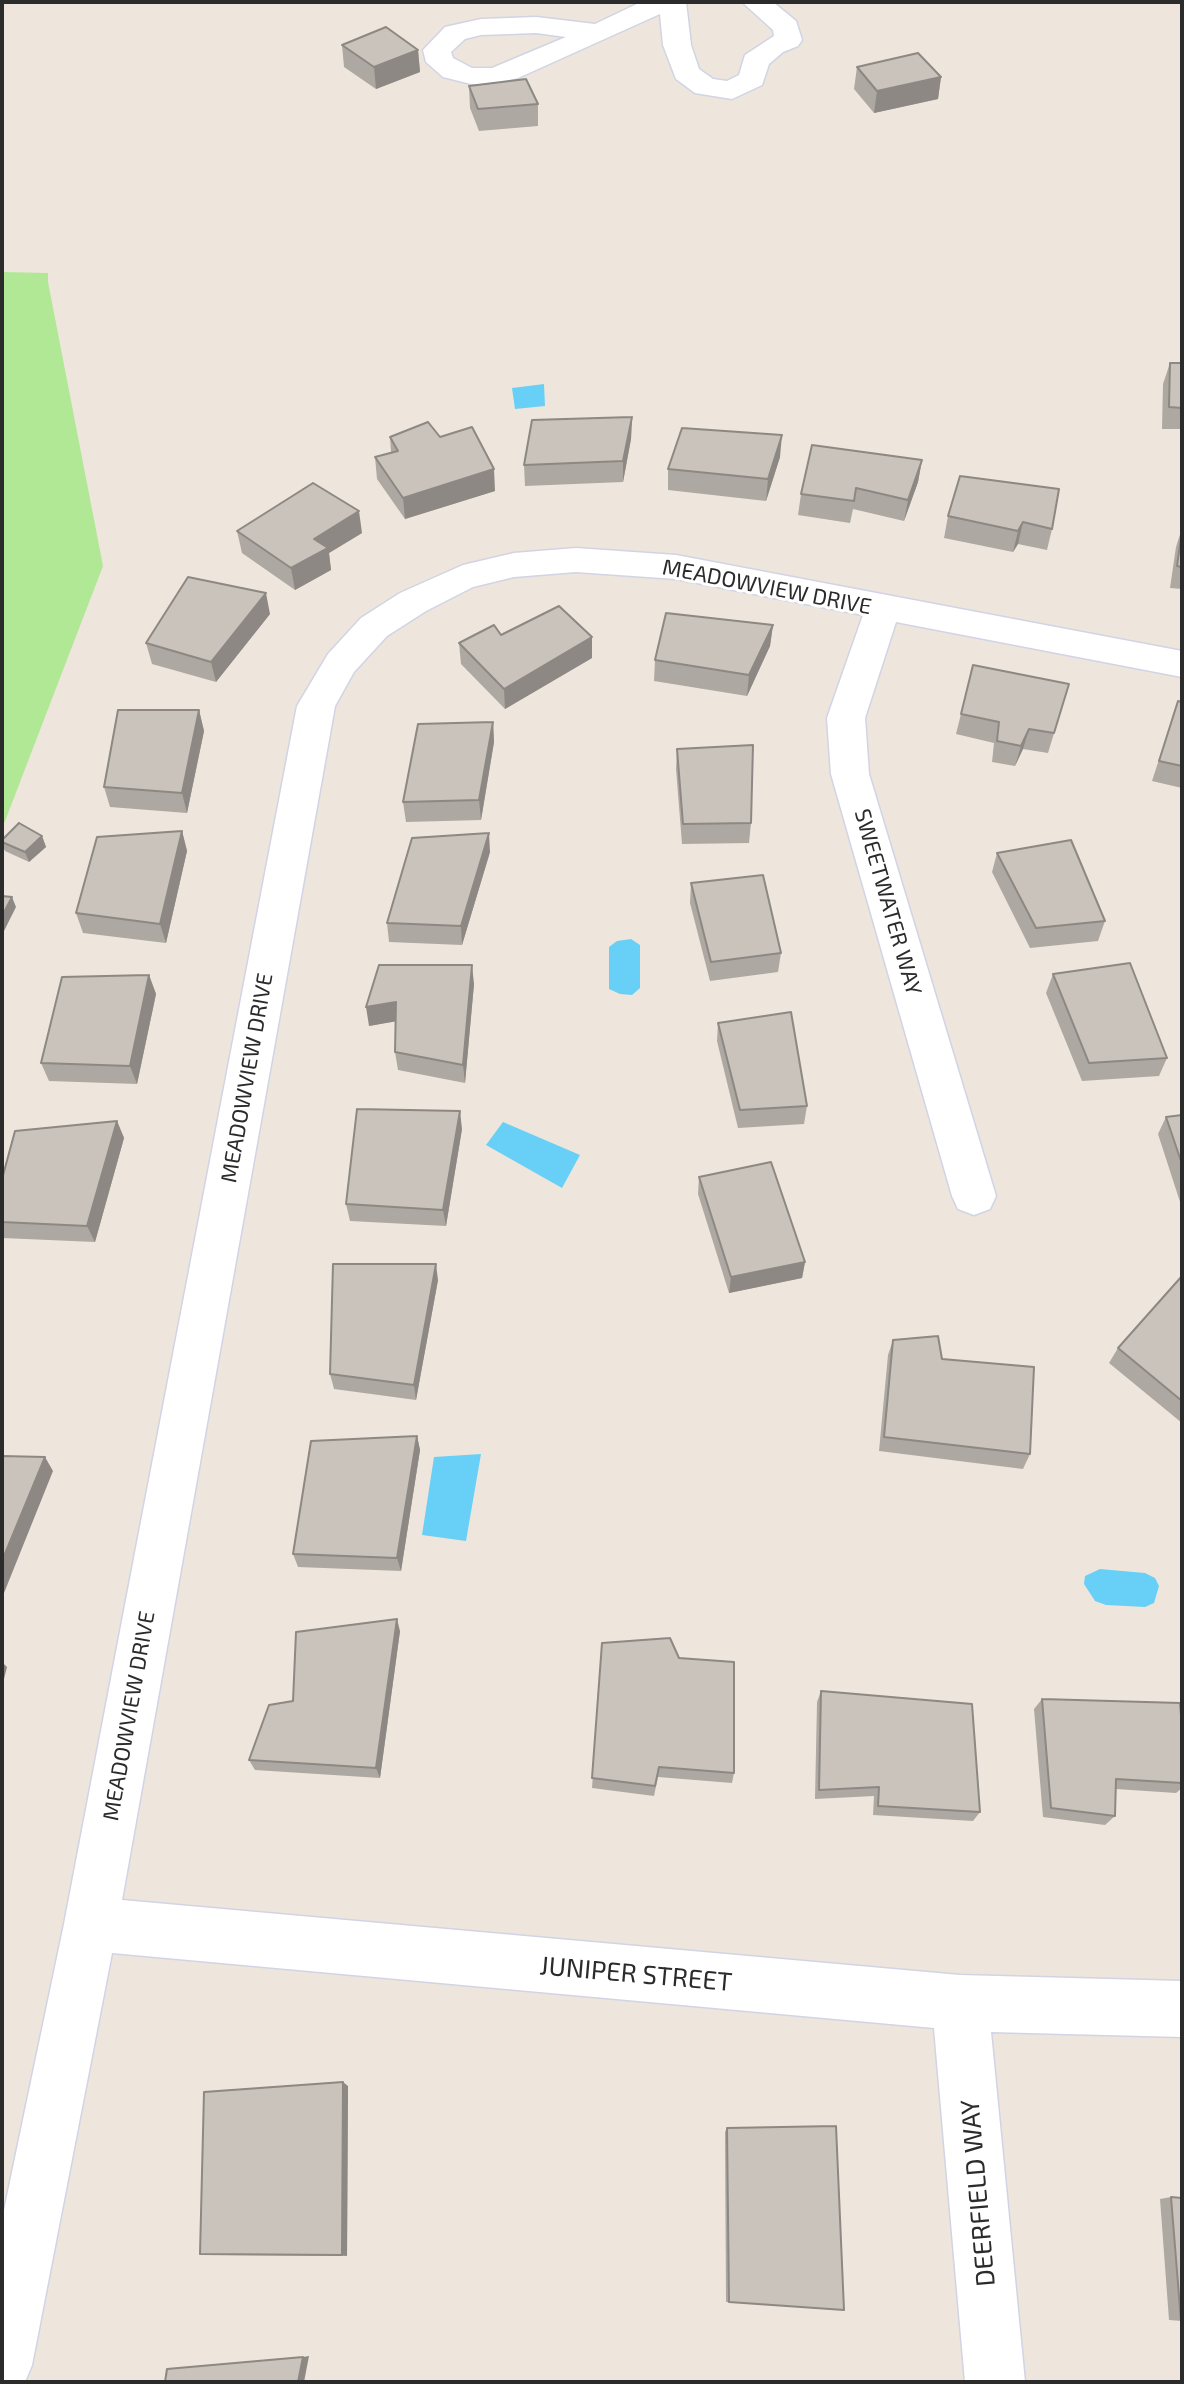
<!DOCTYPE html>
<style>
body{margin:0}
#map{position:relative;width:1184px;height:2384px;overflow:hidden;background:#eee6dc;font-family:"Exo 2",sans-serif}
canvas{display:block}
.frame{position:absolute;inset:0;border:4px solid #2b2b2b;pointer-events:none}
</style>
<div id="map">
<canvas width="1184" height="2384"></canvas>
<div class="frame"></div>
</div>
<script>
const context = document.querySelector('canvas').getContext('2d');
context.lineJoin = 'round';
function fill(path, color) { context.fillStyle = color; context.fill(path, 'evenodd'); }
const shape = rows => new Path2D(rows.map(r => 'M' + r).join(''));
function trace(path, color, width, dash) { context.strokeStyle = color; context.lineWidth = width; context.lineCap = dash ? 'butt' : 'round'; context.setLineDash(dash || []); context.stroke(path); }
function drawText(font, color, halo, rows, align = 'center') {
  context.font = font + ' "Exo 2",sans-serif'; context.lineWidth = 6; context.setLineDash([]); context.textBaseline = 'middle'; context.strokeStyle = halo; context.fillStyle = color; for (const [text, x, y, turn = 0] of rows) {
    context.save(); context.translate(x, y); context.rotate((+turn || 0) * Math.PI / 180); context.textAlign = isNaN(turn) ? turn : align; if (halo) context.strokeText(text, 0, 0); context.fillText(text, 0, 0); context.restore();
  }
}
const green = shape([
 [2,272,48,273,48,282,103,566,2,829]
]);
const water = shape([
 [544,384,545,406,515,409,512,388],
 [631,939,640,945,640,988,632,995,620,994,609,989,609,947,617,941],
 [503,1122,580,1155,562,1188,486,1145],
 [481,1454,466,1541,422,1535,434,1457],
 [1100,1569,1145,1573,1155,1578,1159,1586,1154,1603,1145,1607,1106,1605,1095,1601,1084,1584,1085,1576]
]);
const minor = shape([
 [641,2,686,2,691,45,699,69,713,79,727,81,739,75,745,55,774,36,773,30,742,2,773,2,796,21,802,40,798,46,783,52,769,64,762,85,732,99,695,93,676,79,663,45,660,14,518,78,492,84,471,84,443,77,426,62,423,50,445,27,481,19,536,17,595,24,641,2],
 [536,33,566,37,492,68,472,68,453,58,451,52,465,39,481,35,536,33],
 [576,548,676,555,1182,651,1182,677,896,622,865,718,869,774,996,1196,990,1209,974,1215,958,1209,952,1196,831,774,827,718,863,615,676,579,576,572,514,577,473,587,426,611,387,636,354,672,335,706,122,1900,960,1975,1182,1981,1182,2037,991,2032,1025,2382,965,2382,934,2028,112,1953,32,2365,25,2382,2,2382,2,2220,64,1924,297,706,328,654,361,618,400,593,463,565,514,553,576,548]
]);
const wall = shape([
 [342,45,418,50,420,72,376,89,344,67],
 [857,67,941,77,938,99,874,113,854,89],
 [469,86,538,104,538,126,479,131,470,108],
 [1170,363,1182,363,1182,429,1162,429,1163,384],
 [632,417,631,439,623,482,525,486,524,465],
 [390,437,495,491,405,519,377,479,375,457,391,452],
 [780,457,766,501,668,490,668,469],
 [922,460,918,482,904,521,853,509,850,523,798,515,801,494],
 [960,476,1052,529,1047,550,1018,544,1013,552,944,538,948,516],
 [1182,528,1182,589,1170,588,1176,547],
 [237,531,362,533,329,553,331,570,295,590,242,553],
 [270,614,216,682,152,664,146,643],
 [773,625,770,646,747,696,654,681,655,660],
 [501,635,592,658,505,709,461,664,459,643],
 [1069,684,1048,753,1023,749,1015,766,992,762,994,743,956,734,961,714],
 [1178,701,1182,702,1182,788,1152,781],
 [199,710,204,731,187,813,110,807,104,787],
 [493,722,494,742,481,820,406,822,403,802],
 [677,749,751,823,749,843,682,844,676,769],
 [182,831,187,851,166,943,83,933,76,913],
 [42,836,46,847,29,862,5,851,2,845,2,840],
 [490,852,462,945,389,942,387,923],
 [997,853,1105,921,1098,941,1030,948,992,872],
 [691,883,781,953,778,972,710,981,690,903],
 [1053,974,1167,1058,1159,1076,1082,1081,1046,993],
 [149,975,156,994,137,1084,49,1081,41,1063],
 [474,984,465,1083,398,1070,395,1052,395,1021,369,1026],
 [718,1023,807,1106,804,1124,738,1128,717,1041],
 [1182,1115,1182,1208,1158,1134,1166,1117],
 [117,1121,124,1138,95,1242,2,1238,2,1179],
 [462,1129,446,1226,350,1221,346,1204],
 [699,1177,805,1262,802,1278,729,1293,698,1194],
 [1182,1276,1182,1423,1109,1363,1118,1348],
 [438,1280,416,1400,334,1389,330,1374],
 [893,1340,942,1359,1030,1454,1023,1469,879,1451,888,1355],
 [417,1436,420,1450,401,1571,298,1567,293,1554],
 [400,1631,380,1778,255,1770,249,1760,293,1701],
 [602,1643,734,1773,732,1783,658,1777,654,1796,592,1788],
 [821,1691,980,1812,973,1821,873,1815,874,1796,815,1799,817,1702],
 [1042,1699,1182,1727,1182,1788,1176,1793,1116,1789,1115,1816,1105,1825,1043,1817,1034,1709],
 [348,2086,347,2256,208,2255,200,2254],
 [727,2128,839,2310,726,2302,725,2132],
 [1171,2197,1182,2198,1182,2321,1169,2320,1160,2199]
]);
const shadedWall = shape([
 [418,50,420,72,376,89,374,67],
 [941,77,938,99,874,113,877,91],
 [632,417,631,439,623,482,623,461],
 [782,435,780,457,766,501,768,479],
 [922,460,918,482,904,521,908,500],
 [494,469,495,491,405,519,403,498],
 [359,511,362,533,329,553,331,570,295,590,291,568,314,539],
 [1023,522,1018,544,1013,552,1018,531],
 [266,593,270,614,216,682,211,662],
 [773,625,770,646,747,696,749,675],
 [592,637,592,658,505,709,504,689],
 [199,710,204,731,187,813,182,793],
 [493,722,494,742,481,820,479,800],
 [1029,729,1023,749,1015,766,1021,746],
 [182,831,187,851,166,943,160,924],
 [489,833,490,852,462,945,461,926],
 [42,836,46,847,29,862,25,852],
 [12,897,16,907,2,935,2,916],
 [472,965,474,984,465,1083,463,1065],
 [149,975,156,994,137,1084,130,1066],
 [396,1002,398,1021,369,1026,366,1007],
 [460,1111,462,1129,446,1226,443,1210],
 [117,1121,124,1138,95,1242,87,1226],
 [805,1262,802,1278,729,1293,731,1277],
 [436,1264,438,1280,416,1400,414,1385],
 [417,1436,420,1450,401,1571,397,1558],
 [45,1457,53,1471,2,1598,2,1561],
 [397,1619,400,1631,380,1778,376,1768],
 [2,1662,7,1667,2,1687],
 [343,2082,348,2086,347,2256,342,2255],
 [309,2356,304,2382,298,2382,303,2357]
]);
const building = shape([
 [386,27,418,50,374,67,342,45,386,27],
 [918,53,941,77,877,91,857,67,918,53],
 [526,79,538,104,478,109,469,86,526,79],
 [1170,363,1182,363,1182,408,1169,407,1170,363],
 [632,417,623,461,524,465,532,420,632,417],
 [428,422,440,437,472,427,494,469,403,498,375,457,398,451,390,437,428,422],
 [682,428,782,435,768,479,668,469,682,428],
 [812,445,922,460,908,500,856,488,854,501,801,494,812,445],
 [960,476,1059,489,1052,529,1023,522,1018,531,948,516,960,476],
 [313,483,359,511,314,539,328,548,291,568,237,531,313,483],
 [1182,531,1182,567,1177,566,1182,531],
 [188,577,266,593,211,662,146,643,188,577],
 [559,606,592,637,504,689,459,643,494,625,501,635,559,606],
 [666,613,773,625,749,675,655,660,666,613],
 [973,665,1069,684,1054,733,1029,729,1021,746,997,741,999,722,961,714,973,665],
 [1178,701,1182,702,1182,766,1159,761,1178,701],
 [118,710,199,710,182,793,104,787,118,710],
 [493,722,479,800,403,802,418,724,493,722],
 [753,745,751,823,683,824,677,749,753,745],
 [19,823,42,836,25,852,2,842,2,840,19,823],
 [182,831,160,924,76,913,97,837,182,831],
 [489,833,461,926,387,923,412,838,489,833],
 [1071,840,1105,921,1036,928,997,853,1071,840],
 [763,875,781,953,711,962,691,883,763,875],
 [2,896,12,897,2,916,2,896],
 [1130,963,1167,1058,1089,1063,1053,974,1130,963],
 [379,965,472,965,463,1065,395,1052,396,1002,366,1007,379,965],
 [149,975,130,1066,41,1063,62,977,149,975],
 [791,1012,807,1106,740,1110,718,1023,791,1012],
 [357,1109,460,1111,443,1210,346,1204,357,1109],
 [1182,1115,1182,1164,1166,1117,1182,1115],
 [117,1121,87,1226,2,1222,2,1179,15,1131,117,1121],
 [771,1162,805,1262,731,1277,699,1177,771,1162],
 [333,1264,436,1264,414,1385,330,1374,333,1264],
 [1182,1276,1182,1401,1118,1348,1182,1276],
 [938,1336,942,1359,1034,1367,1030,1454,884,1437,893,1340,938,1336],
 [417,1436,397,1558,293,1554,311,1441,417,1436],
 [2,1456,45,1457,2,1561,2,1456],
 [397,1619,376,1768,249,1760,269,1705,293,1701,296,1632,397,1619],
 [670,1638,679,1658,734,1662,734,1773,659,1767,655,1786,592,1778,602,1643,670,1638],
 [821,1691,972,1704,980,1812,878,1806,879,1787,819,1790,821,1691],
 [1042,1699,1180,1703,1182,1727,1182,1783,1116,1779,1115,1816,1051,1808,1042,1699],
 [343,2082,342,2255,200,2254,204,2092,343,2082],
 [836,2126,844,2310,729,2302,727,2128,836,2126],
 [1171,2197,1182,2198,1182,2321,1181,2321,1171,2197],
 [303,2357,298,2382,165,2382,167,2369,303,2357]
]);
const streetNames = [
 ["MEADOWVIEW DRIVE",767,587,11],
 ["SWEETWATER WAY",888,902,74],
 ["MEADOWVIEW DRIVE",247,1078,-80],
 ["MEADOWVIEW DRIVE",129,1716,-80]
];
const nearStreetnames = [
 ["JUNIPER STREET",636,1974,5],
 ["DEERFIELD WAY",978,2193,-95]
];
fill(green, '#b0e895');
fill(water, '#68d0f6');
trace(minor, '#d1d4e4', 3);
fill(minor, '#fff');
fill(wall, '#ada8a1');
fill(shadedWall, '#8d8883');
fill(building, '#c9c3bb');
trace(building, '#8d8883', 2);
drawText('22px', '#2b2b2b', '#fff', streetNames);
drawText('26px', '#2b2b2b', '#fff', nearStreetnames);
</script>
